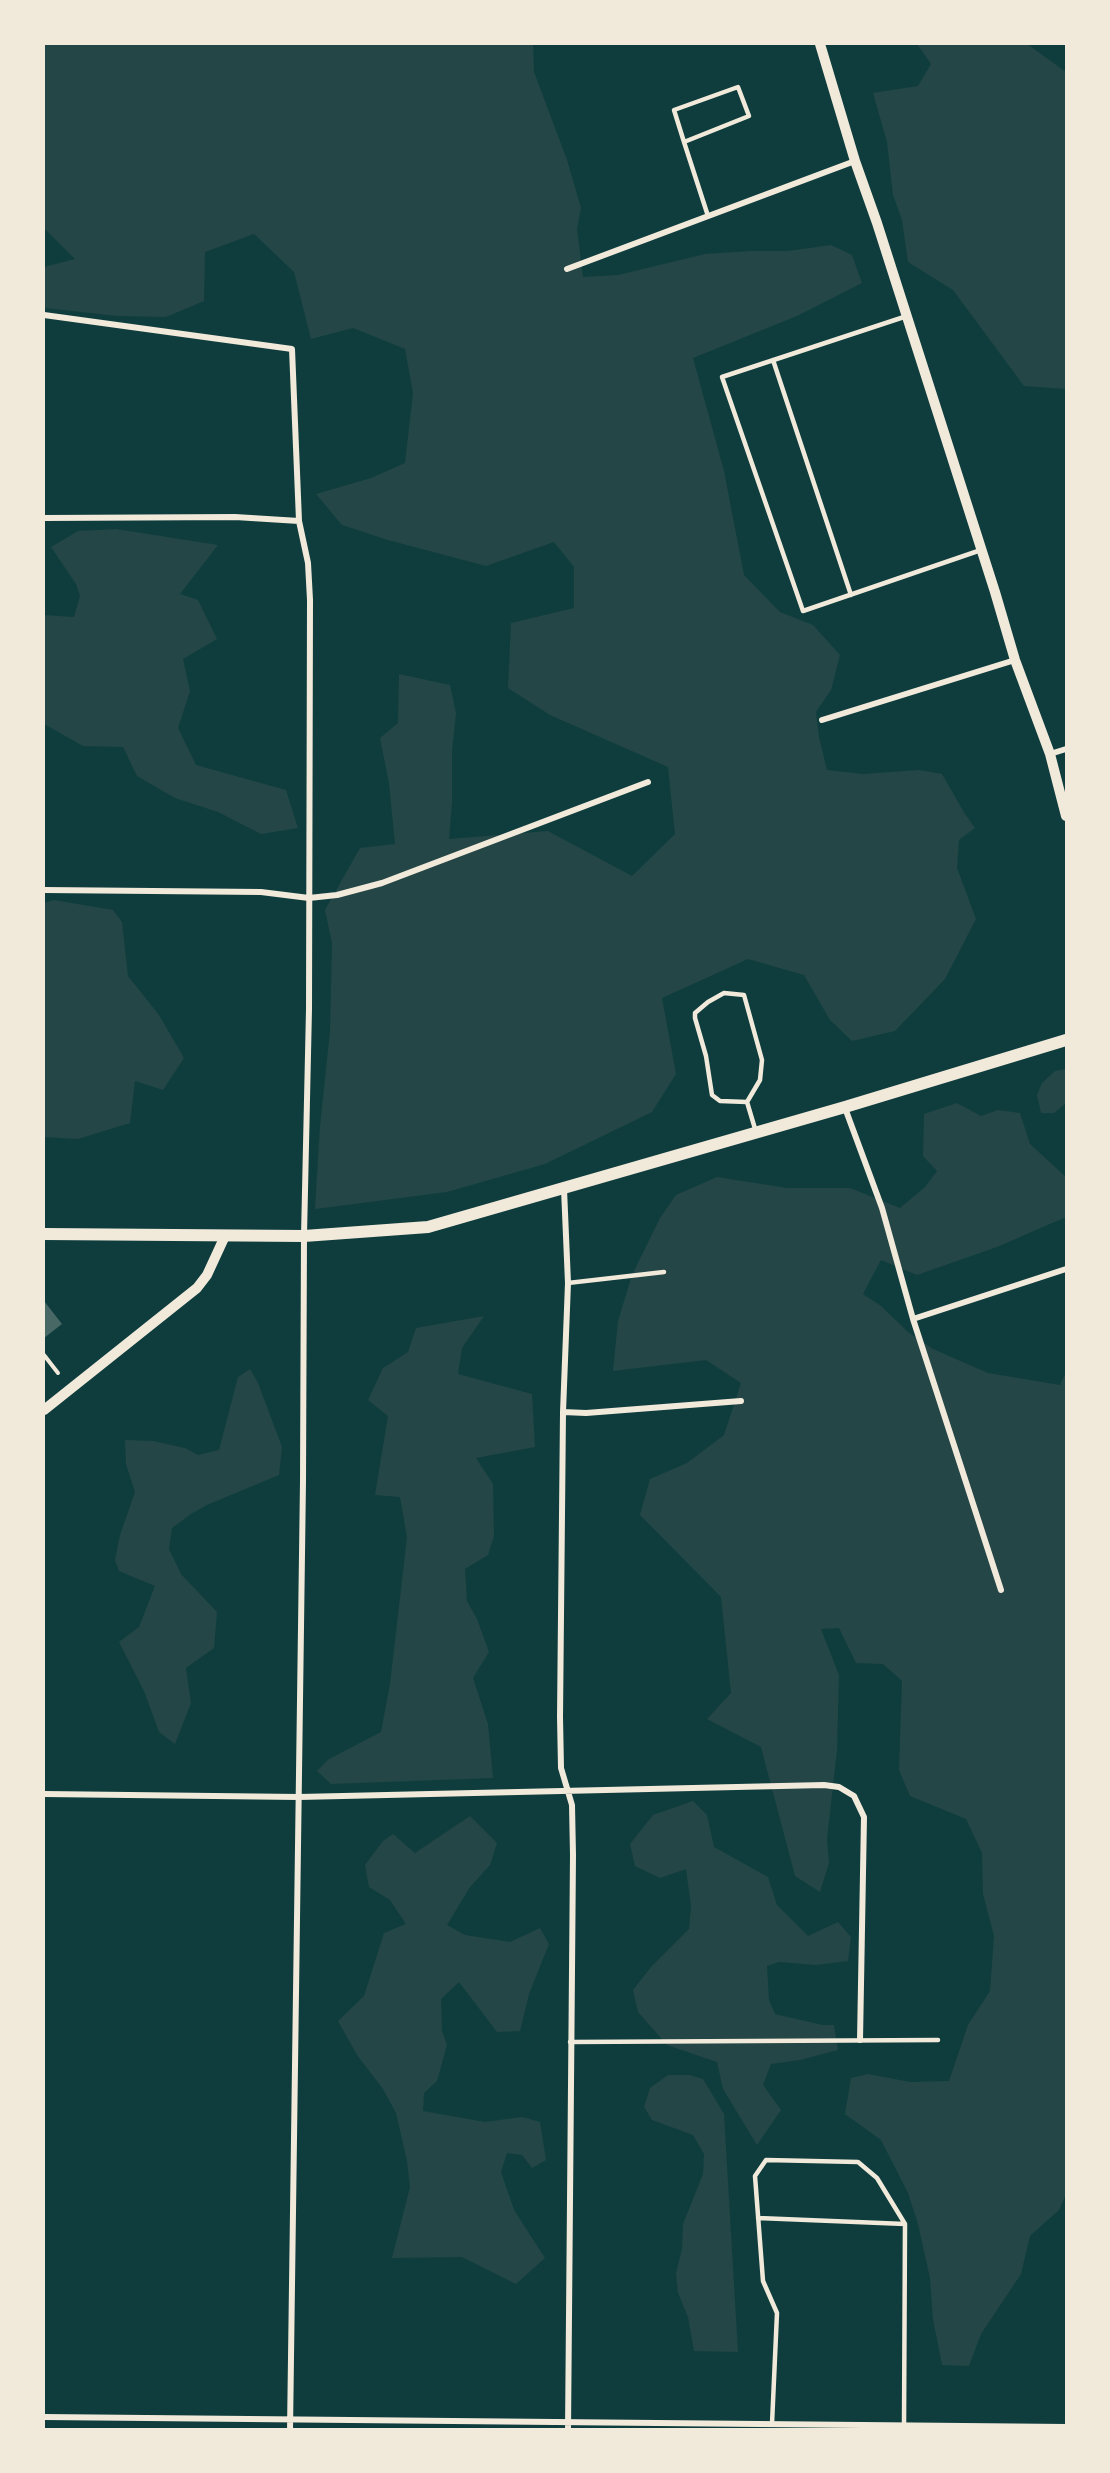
<!DOCTYPE html>
<style>
body{margin:0}
#map{position:relative;width:1110px;height:2473px;overflow:hidden;background:#0f3d3e;font-family:"Work Sans",sans-serif}
canvas{display:block}
.frame{position:absolute;inset:0;border:45px solid #f1e9da;pointer-events:none}
</style>
<div id="map">
<canvas width="1110" height="2473"></canvas>
<div class="frame"></div>
</div>
<script>
const context = document.querySelector('canvas').getContext('2d');
context.lineJoin = 'round';
function fill(path, color) { context.fillStyle = color; context.fill(path, 'evenodd'); }
const shape = rows => new Path2D(rows.map(r => 'M' + r).join(''));
function trace(path, color, width, dash) { context.strokeStyle = color; context.lineWidth = width; context.lineCap = dash ? 'butt' : 'round'; context.setLineDash(dash || []); context.stroke(path); }
const green = shape([
 [44,44,533,44,534,72,567,160,581,208,577,229,583,277,618,275,705,254,752,251,788,251,831,245,852,255,862,283,797,316,693,358,724,471,744,575,780,612,813,625,840,655,831,690,816,712,819,737,827,770,863,774,919,770,942,774,965,814,975,828,959,840,957,868,976,919,945,979,895,1031,852,1041,830,1020,804,975,748,959,662,998,676,1074,652,1112,545,1164,447,1192,315,1209,320,1126,330,1031,332,943,325,910,360,848,395,844,389,783,380,738,398,723,399,674,450,685,456,713,452,751,452,802,449,839,548,831,632,876,675,834,668,767,550,715,508,688,511,623,574,608,574,567,554,542,486,566,388,540,342,525,316,494,371,478,405,463,413,393,405,349,353,328,311,339,294,272,254,234,205,252,204,301,166,317,118,316,44,308,44,267,75,259,44,228],
 [917,44,1027,44,1066,72,1066,389,1024,386,953,290,908,262,902,220,893,195,887,142,873,93,918,86,931,64],
 [116,529,218,545,180,594,198,600,217,639,183,659,190,691,178,728,196,765,286,790,298,828,261,834,218,812,175,798,137,776,123,747,83,746,44,724,44,615,74,617,80,596,76,584,51,547,78,531],
 [54,900,113,910,122,922,128,976,159,1015,184,1058,163,1090,135,1081,130,1123,78,1139,44,1137,44,903],
 [1066,1069,1066,1103,1054,1113,1041,1113,1037,1095,1042,1083,1055,1071],
 [957,1103,981,1116,998,1110,1020,1113,1030,1144,1066,1177,1066,1217,997,1247,917,1275,881,1260,863,1294,881,1306,908,1332,933,1349,988,1373,1060,1385,1066,1372,1066,2194,1059,2210,1030,2236,1021,2274,981,2334,969,2366,942,2365,933,2319,930,2278,918,2224,908,2193,881,2140,845,2114,851,2078,868,2074,910,2082,949,2081,968,2025,990,1991,994,1936,983,1894,982,1853,966,1819,910,1796,899,1770,902,1681,883,1664,856,1663,839,1628,821,1629,839,1675,837,1750,827,1839,829,1863,820,1892,795,1876,761,1747,707,1719,731,1693,721,1597,640,1515,650,1479,687,1463,724,1435,741,1383,706,1360,613,1371,618,1321,632,1275,660,1218,676,1195,717,1177,787,1188,850,1188,900,1208,925,1187,937,1171,923,1156,924,1114],
 [484,1316,462,1348,458,1374,532,1394,535,1447,476,1458,493,1484,494,1536,488,1555,465,1569,467,1601,477,1619,489,1652,473,1678,488,1724,493,1778,331,1784,317,1771,329,1759,381,1732,390,1684,407,1537,400,1497,375,1495,388,1416,368,1400,383,1368,408,1352,416,1328],
 [250,1369,258,1383,282,1447,279,1475,207,1505,191,1514,172,1528,169,1549,181,1574,217,1612,214,1648,186,1668,191,1703,175,1744,159,1732,144,1691,119,1642,139,1627,155,1586,119,1571,115,1560,120,1535,135,1492,126,1464,125,1440,153,1441,185,1448,198,1455,219,1450,238,1377],
 [693,1801,707,1815,714,1847,768,1877,777,1905,808,1936,838,1922,851,1937,848,1961,816,1965,779,1962,767,1966,769,2000,775,2014,822,2025,834,2025,838,2050,800,2060,771,2064,763,2085,781,2110,757,2145,723,2089,717,2062,667,2045,638,2012,633,1990,651,1967,689,1929,691,1906,686,1869,660,1878,635,1866,630,1844,653,1815],
 [470,1816,497,1843,490,1865,470,1887,447,1925,465,1935,510,1942,540,1928,549,1944,529,1994,520,2031,497,2032,459,1982,441,1999,442,2031,447,2045,437,2081,424,2093,423,2111,485,2122,522,2117,540,2122,546,2160,532,2168,522,2155,507,2153,501,2172,514,2210,545,2258,516,2284,462,2257,392,2258,410,2187,407,2161,396,2113,383,2089,357,2055,338,2021,364,1996,384,1933,406,1924,390,1900,369,1887,365,1865,383,1841,393,1834,415,1853],
 [668,2075,690,2075,703,2079,724,2114,738,2352,694,2351,688,2317,678,2293,676,2273,682,2249,683,2224,703,2174,704,2154,693,2135,652,2120,644,2107,650,2088]
]);
const building = shape([
 [44,1301,62,1324,44,1338]
]);
const path = shape([
 [44,1355,58,1373]
]);
const service = shape([
 [684,142,749,116,738,87,674,110,684,142,708,216],
 [907,316,722,377,803,611,981,550],
 [773,360,851,595],
 [747,1102,720,1101,712,1095,706,1056,695,1018,695,1013,708,1002,724,993,744,995,762,1060,760,1080,747,1102,756,1132],
 [568,1283,664,1272],
 [570,2042,938,2040],
 [758,2218,905,2224],
 [772,2424,777,2313,763,2281,755,2176,766,2160,858,2162,877,2178,905,2224,904,2426]
]);
const minor = shape([
 [567,269,855,161],
 [44,315,292,349,299,521,308,563,310,600,309,1009,304,1236,303,1481,290,2430],
 [44,518,235,517,299,521],
 [822,720,1015,660],
 [1050,754,1066,749],
 [44,890,261,892,309,898,337,895,382,883,648,782],
 [845,1108,882,1208,913,1319,1001,1590],
 [564,1189,568,1283,563,1412,560,1717,561,1768,572,1805,573,1855,568,2430],
 [913,1319,1066,1269],
 [563,1412,586,1413,741,1401],
 [44,1794,299,1797,824,1785,839,1787,854,1796,864,1817,860,2040],
 [44,2417,1066,2427]
]);
const tertiary = shape([
 [820,44,855,161,877,223,995,592,1015,660,1050,754,1066,816],
 [44,1410,197,1288,207,1275,225,1236]
]);
const secondary = shape([
 [44,1234,304,1236,428,1227,845,1107,1066,1040]
]);
fill(green, '#244646');
fill(building, '#486865');
trace(path, '#f1e9da', 4);
trace(service, '#f1e9da', 4.5);
trace(minor, '#f1e9da', 6);
trace(tertiary, '#f1e9da', 10);
trace(secondary, '#f1e9da', 12);
</script>
